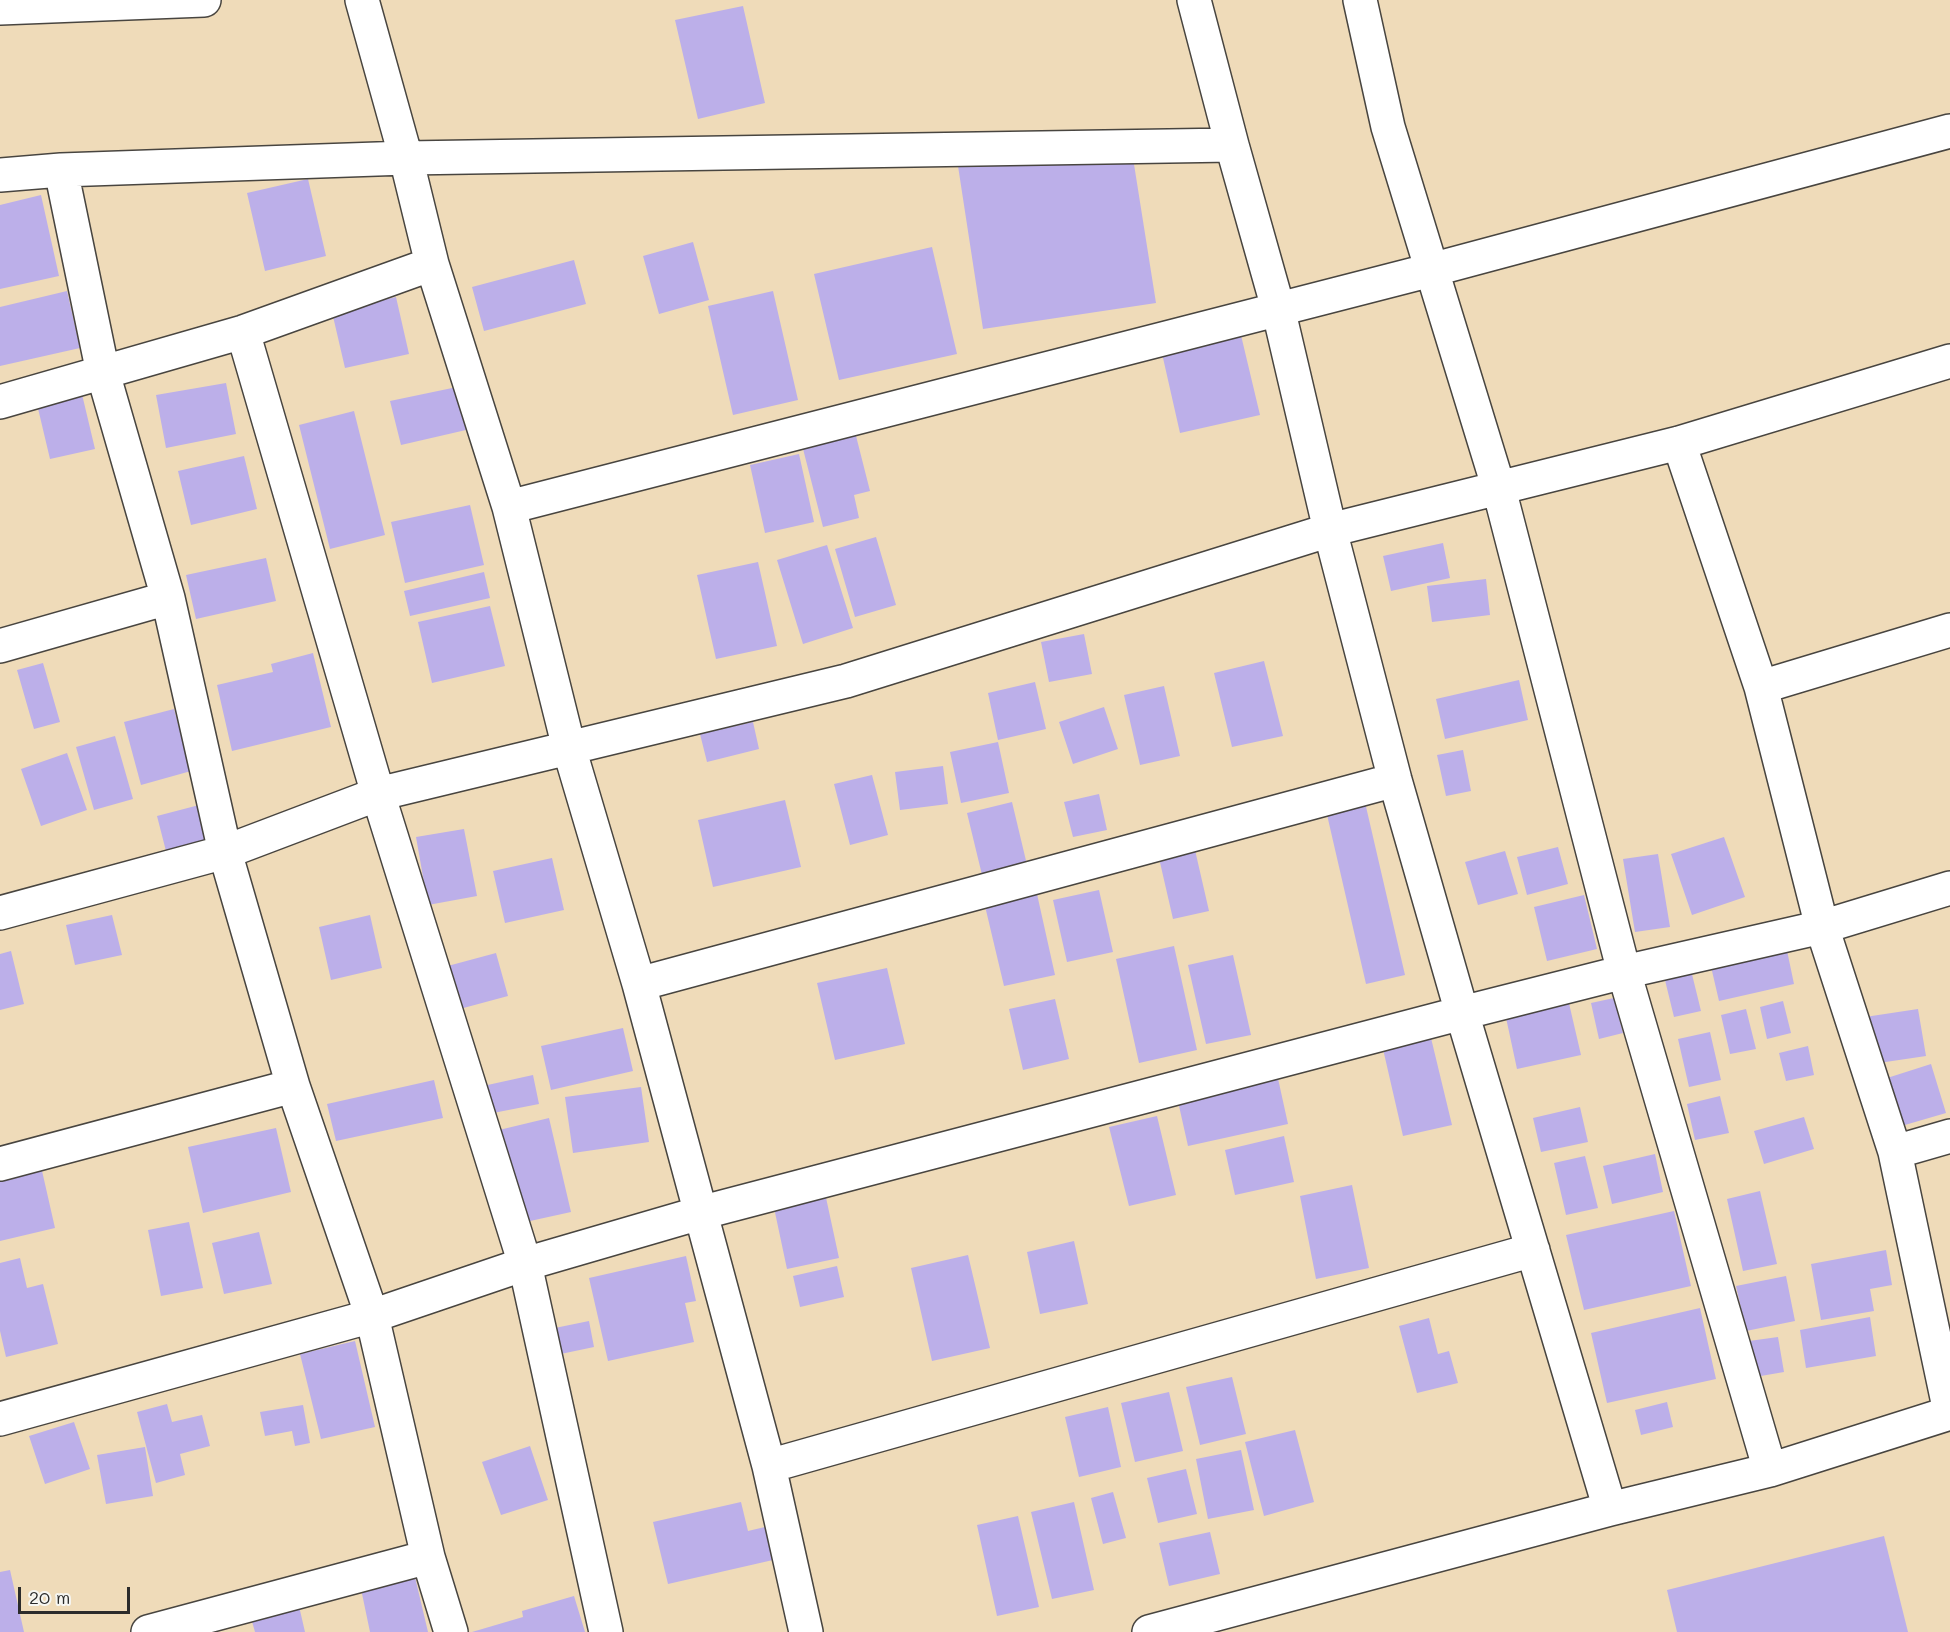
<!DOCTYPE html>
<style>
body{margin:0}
#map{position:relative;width:1950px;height:1632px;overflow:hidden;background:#efdbb9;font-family:Mali,sans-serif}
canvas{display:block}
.scale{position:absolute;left:18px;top:1587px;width:112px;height:27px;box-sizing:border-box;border:3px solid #2b2b2b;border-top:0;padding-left:8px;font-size:18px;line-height:21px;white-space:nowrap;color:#2b2b2b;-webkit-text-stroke:4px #f6f6f2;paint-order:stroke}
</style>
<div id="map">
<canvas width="1950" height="1632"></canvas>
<div class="scale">20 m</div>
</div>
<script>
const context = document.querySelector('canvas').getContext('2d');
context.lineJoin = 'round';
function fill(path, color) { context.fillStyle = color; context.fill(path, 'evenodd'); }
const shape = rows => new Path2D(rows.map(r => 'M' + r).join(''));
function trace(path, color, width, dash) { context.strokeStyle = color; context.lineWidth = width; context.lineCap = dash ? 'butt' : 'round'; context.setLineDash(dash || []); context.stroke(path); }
const building = shape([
 [743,6,765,103,698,119,675,20],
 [1130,139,1156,303,983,329,958,166],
 [308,179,326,256,265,271,247,193],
 [41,195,59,276,0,289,0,205],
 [693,242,709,300,659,314,643,256],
 [932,247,957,354,839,380,814,274],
 [574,260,586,304,484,331,472,287],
 [67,291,80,348,0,366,0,307],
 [773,291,798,400,733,415,708,306],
 [396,297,409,354,345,368,332,312],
 [1240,331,1260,415,1180,433,1161,349],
 [226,383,236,434,166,448,156,395],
 [457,387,466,430,401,445,390,401],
 [81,390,95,449,50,459,36,400],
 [354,411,385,535,330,549,299,425],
 [854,428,870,491,854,495,859,518,823,527,801,441],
 [799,454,814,522,765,533,750,465],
 [244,456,257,509,191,525,178,471],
 [470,505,484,565,405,583,391,522],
 [876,537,896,605,855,617,835,549],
 [1443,543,1450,578,1391,591,1383,556],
 [827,545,853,628,803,644,777,560],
 [266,558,276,601,196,619,186,575],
 [758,562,777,646,716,659,697,575],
 [484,572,490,598,410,616,404,591],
 [1486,579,1490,615,1432,622,1427,586],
 [490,606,505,666,432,683,418,622],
 [1084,634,1092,674,1049,682,1041,642],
 [313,653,331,727,232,751,217,685,273,672,271,664],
 [1264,661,1283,736,1232,747,1214,673],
 [43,663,60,722,34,729,17,670],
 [1519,680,1528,720,1445,739,1436,699],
 [1035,682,1046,729,998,740,988,693],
 [1164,686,1180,756,1140,765,1124,695],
 [1104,707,1118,749,1073,764,1059,722],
 [174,709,191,771,141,785,124,722],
 [753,722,759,749,707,762,700,734],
 [115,736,133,799,94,810,76,747],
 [998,742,1009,793,961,803,950,752],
 [1463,750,1471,791,1446,796,1437,755],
 [67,753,87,810,41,826,21,769],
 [943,766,948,804,900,810,895,772],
 [872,775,888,835,850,845,834,784],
 [1099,794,1107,830,1073,837,1064,802],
 [1364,798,1405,975,1366,984,1325,806],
 [785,800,801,867,713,887,698,820],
 [1012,802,1028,869,983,879,967,813],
 [203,804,214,844,167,855,157,816],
 [464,829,477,896,428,905,416,837],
 [1724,837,1745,897,1692,915,1671,854],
 [1558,847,1568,884,1527,895,1517,857],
 [1195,850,1209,911,1173,919,1159,858],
 [1505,851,1518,894,1478,905,1465,862],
 [1658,854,1670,927,1635,932,1623,859],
 [552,858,564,910,505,923,493,871],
 [1099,890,1113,952,1067,962,1053,900],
 [1037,894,1055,975,1004,986,985,906],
 [1584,895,1597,949,1547,961,1534,907],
 [112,915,122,955,75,965,66,925],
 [370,915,382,968,331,980,319,927],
 [1785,941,1794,984,1719,1001,1709,958],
 [1174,946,1197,1050,1139,1063,1116,959],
 [11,951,24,1004,0,1010,0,954],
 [496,953,508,996,456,1010,444,967],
 [1233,955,1251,1035,1206,1044,1188,965],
 [1690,966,1701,1011,1674,1017,1663,972],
 [887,968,905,1044,835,1060,817,983],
 [1614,998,1623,1033,1599,1039,1591,1003],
 [1055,999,1069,1059,1023,1070,1009,1009],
 [1568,999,1581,1055,1517,1069,1505,1013],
 [1783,1001,1791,1033,1767,1039,1760,1007],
 [1746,1009,1756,1049,1730,1054,1721,1015],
 [1918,1009,1926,1056,1872,1064,1865,1017],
 [623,1028,633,1071,551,1090,541,1046],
 [1710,1032,1721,1080,1689,1087,1678,1039],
 [1431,1038,1452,1125,1403,1136,1383,1049],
 [1808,1046,1814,1075,1786,1081,1779,1053],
 [1931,1064,1946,1113,1898,1127,1884,1079],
 [1277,1074,1288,1124,1188,1146,1177,1097],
 [533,1075,539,1104,488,1114,483,1086],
 [434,1080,443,1118,336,1141,327,1104],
 [641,1087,649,1142,573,1153,565,1097],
 [1720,1096,1729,1133,1695,1140,1687,1104],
 [1580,1107,1588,1142,1541,1152,1533,1118],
 [1157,1116,1176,1195,1129,1206,1109,1127],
 [1804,1117,1814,1149,1764,1164,1754,1131],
 [549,1118,571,1212,521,1223,499,1130],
 [276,1128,291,1192,203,1213,188,1147],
 [1284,1136,1294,1182,1235,1195,1225,1150],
 [1655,1154,1663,1192,1612,1204,1603,1166],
 [1585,1156,1598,1208,1566,1215,1554,1163],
 [40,1162,55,1228,0,1241,0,1171],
 [1352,1185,1369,1268,1316,1279,1300,1196],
 [1760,1191,1777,1264,1743,1271,1727,1199],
 [825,1193,839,1258,787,1269,773,1203],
 [1674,1211,1691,1286,1584,1310,1566,1235],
 [189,1222,203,1288,161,1296,148,1230],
 [259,1232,272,1284,224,1294,212,1243],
 [1074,1241,1088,1304,1040,1314,1027,1252],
 [1886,1250,1892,1285,1870,1289,1874,1311,1821,1320,1811,1264],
 [968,1255,990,1348,932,1361,911,1268],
 [686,1256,696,1301,685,1303,694,1342,608,1361,589,1278],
 [20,1258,27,1288,43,1284,58,1344,6,1357,0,1331,0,1263],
 [837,1266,844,1297,800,1307,793,1276],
 [1786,1276,1795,1321,1746,1331,1736,1286],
 [1700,1308,1716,1379,1607,1403,1591,1333],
 [1870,1317,1876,1356,1806,1368,1800,1330],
 [1429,1318,1438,1354,1449,1351,1458,1383,1417,1393,1399,1326],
 [589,1321,594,1347,556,1355,550,1329],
 [1778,1337,1784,1372,1755,1377,1749,1341],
 [355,1341,375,1427,321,1439,300,1354],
 [1232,1377,1246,1434,1200,1445,1186,1387],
 [1169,1392,1183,1451,1135,1462,1121,1403],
 [1667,1402,1673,1427,1641,1435,1635,1410],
 [167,1404,172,1422,202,1415,210,1446,180,1454,185,1475,156,1483,137,1412],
 [303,1405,310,1443,295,1446,292,1431,265,1436,260,1412],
 [1108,1407,1121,1467,1079,1477,1065,1417],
 [74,1422,90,1469,45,1484,29,1436],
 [1295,1430,1314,1502,1264,1516,1245,1442],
 [530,1446,548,1500,501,1515,482,1462],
 [145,1447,153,1496,106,1504,97,1455],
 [1241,1450,1254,1510,1208,1519,1196,1459],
 [1186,1469,1197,1514,1158,1523,1147,1478],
 [1113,1492,1126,1538,1103,1544,1091,1498],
 [741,1502,748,1531,765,1527,773,1560,668,1584,653,1522],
 [1074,1502,1094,1590,1052,1599,1031,1512],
 [1018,1516,1039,1607,997,1616,977,1525],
 [1210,1532,1220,1574,1169,1586,1159,1543],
 [1884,1536,1908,1632,1677,1632,1667,1590],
 [10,1570,24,1632,0,1632,0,1572],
 [414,1573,428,1632,370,1632,360,1584],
 [574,1596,585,1632,472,1632,523,1617,522,1611],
 [299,1606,305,1632,255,1632,251,1618]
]);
const minor = shape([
 [362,0,406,158,432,264,509,507,569,748,639,984,769,1466,806,1632],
 [1194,0,1232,145,1278,308,1330,530,1395,780,1462,1013,1610,1509],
 [1360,0,1388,127,1499,489,1624,972,1770,1470],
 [0,8,204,0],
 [61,170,103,373,168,598,225,852,293,1086,372,1316,428,1557,451,1632],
 [0,175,61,170,406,158,1232,145],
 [243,332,378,794,525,1264,606,1632],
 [0,402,243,332,432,264],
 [1679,443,1761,687,1822,927,1895,1152,1950,1412],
 [509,507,1431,270,1950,131],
 [0,646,168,598],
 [1761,687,1950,630],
 [0,913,225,852,378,794,846,681,1330,530,1679,443,1950,361],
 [639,984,1395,780],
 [1895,1152,1950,1136],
 [0,1164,293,1086],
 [0,1419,372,1316,525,1264,700,1213,1462,1013,1624,972,1822,927,1950,888],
 [769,1466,1533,1250],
 [148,1632,428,1557],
 [1149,1632,1610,1509,1770,1470,1950,1413]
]);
fill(building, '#bcafe9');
trace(minor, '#484540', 36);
trace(minor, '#fff', 33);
</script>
